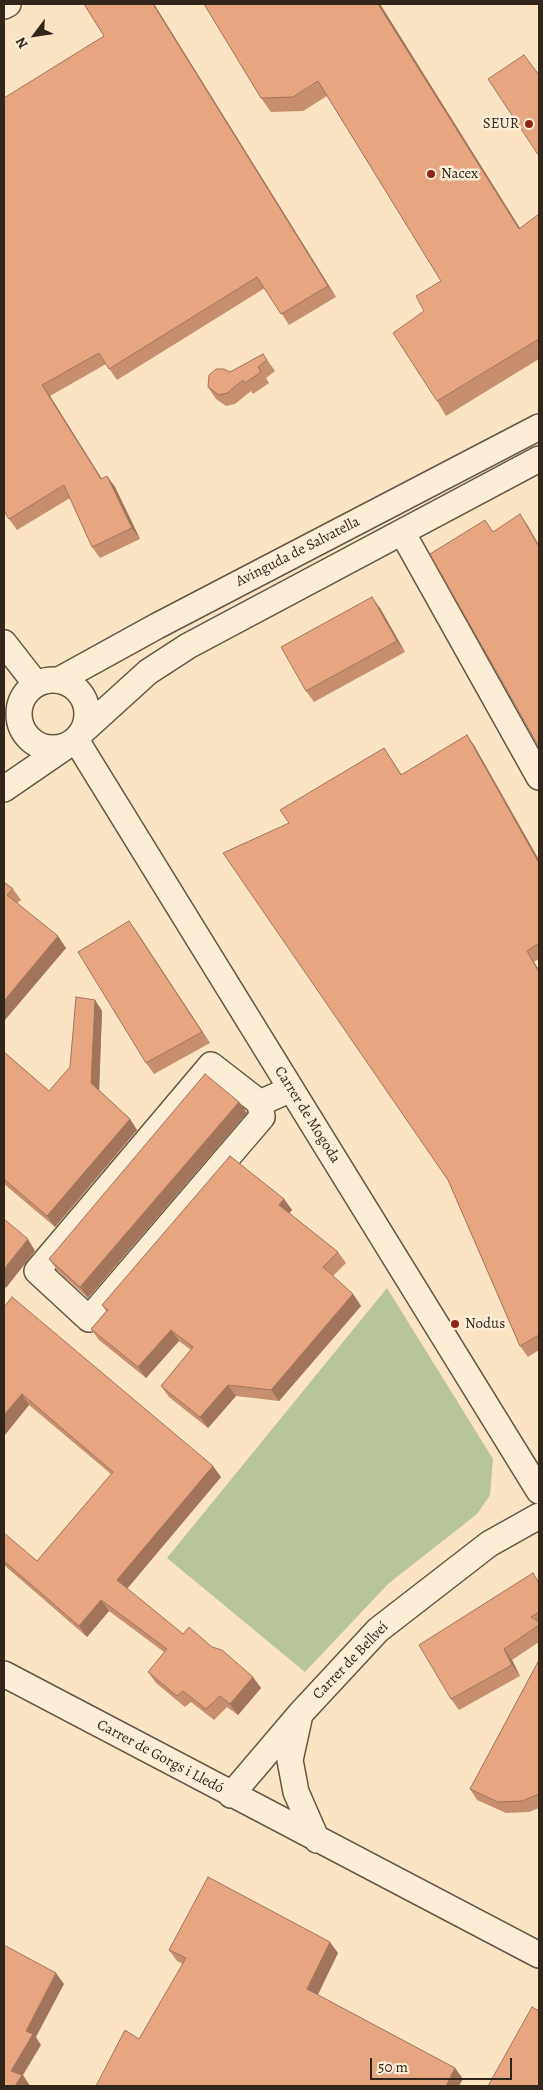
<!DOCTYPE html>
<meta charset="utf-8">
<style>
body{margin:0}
#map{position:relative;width:543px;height:2090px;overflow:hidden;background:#fbe4c1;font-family:Alegreya,serif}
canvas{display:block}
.frame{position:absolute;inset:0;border:5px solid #31261b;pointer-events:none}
.north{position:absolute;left:10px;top:10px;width:50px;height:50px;-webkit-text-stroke:4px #fcedd7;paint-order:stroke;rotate:239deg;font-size:14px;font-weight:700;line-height:20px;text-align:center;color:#31261b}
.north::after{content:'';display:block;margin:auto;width:18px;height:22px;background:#31261b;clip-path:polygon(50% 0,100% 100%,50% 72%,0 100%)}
.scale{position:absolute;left:370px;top:2058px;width:142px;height:22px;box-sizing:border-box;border:2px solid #31261b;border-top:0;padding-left:6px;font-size:15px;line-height:18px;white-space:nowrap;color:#31261b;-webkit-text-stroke:4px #fcedd7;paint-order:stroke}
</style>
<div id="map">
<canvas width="543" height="2090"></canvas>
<div class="frame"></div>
<div class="north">N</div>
<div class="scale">50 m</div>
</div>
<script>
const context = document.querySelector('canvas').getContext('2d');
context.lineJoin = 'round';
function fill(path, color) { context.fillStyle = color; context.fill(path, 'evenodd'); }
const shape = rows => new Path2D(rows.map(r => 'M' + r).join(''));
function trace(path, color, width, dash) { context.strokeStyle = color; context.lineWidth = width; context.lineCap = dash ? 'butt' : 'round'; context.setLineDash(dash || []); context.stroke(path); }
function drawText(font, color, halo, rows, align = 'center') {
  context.font = font + ' Alegreya,serif'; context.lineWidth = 5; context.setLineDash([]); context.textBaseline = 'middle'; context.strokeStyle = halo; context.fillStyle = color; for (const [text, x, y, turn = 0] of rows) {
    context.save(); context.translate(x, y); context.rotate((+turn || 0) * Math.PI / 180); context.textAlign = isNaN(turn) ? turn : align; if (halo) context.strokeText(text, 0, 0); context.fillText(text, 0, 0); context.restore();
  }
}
const green = shape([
 [387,1288,493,1459,490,1495,477,1514,388,1584,305,1672,167,1558]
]);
const minor = shape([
 [4,6,8,4],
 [402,532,539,777],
 [4,643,36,684],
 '19 714a34 34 0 1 1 68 0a34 34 0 1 1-68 0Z',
 [59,680,157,626,539,427],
 [83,731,148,672,188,646,539,459],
 [76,740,539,1491],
 [4,789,68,745],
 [260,1103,262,1117,89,1319,37,1271,211,1065,260,1103,291,1089],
 [4,1674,539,1955],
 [299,1719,290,1760,296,1792,317,1840],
 [231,1795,300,1714,378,1630,489,1544,539,1516]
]);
const wall = shape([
 [84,4,154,4,336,297,289,325,265,288,117,380,106,364,50,396,101,479,107,476,115,487,140,539,100,558,92,547,70,498,17,530,9,519,104,36],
 [204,4,380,4,520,228,539,214,539,359,446,416,437,401,424,311,441,281,327,96,303,111,271,112,261,98],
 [263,354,275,371,266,378,269,383,253,394,251,391,235,404,226,406,216,399,208,387,230,372],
 [380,608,405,652,314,702,306,691],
 [467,735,475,747,539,860,539,959,534,962,539,970,539,1350,528,1357,520,1346,448,1180,289,823,384,748,402,775],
 [4,882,13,889,21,900,17,903,66,948,4,1021],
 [129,921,210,1043,154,1074,146,1063],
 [95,1000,102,1011,99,1090,130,1119,137,1130,55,1227,4,1184,4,1052,49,1091,70,1067],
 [239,1102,247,1113,88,1298,57,1270,49,1259],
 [284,1199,292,1210,289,1213,338,1252,346,1263,333,1276,353,1294,361,1306,279,1401,236,1396,208,1428,169,1397,161,1386,191,1350,179,1341,146,1378,99,1340,91,1329,106,1311,102,1305],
 [4,1307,221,1477,127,1589,183,1634,261,1688,238,1715,227,1707,214,1720,191,1702,185,1707,156,1683,148,1672,164,1652,109,1611,87,1637,4,1565,4,1534,37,1561,111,1474,29,1405,4,1436],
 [539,1581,539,1642,512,1660,520,1676,459,1710,451,1699],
 [539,1660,539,1808,529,1812,506,1813,477,1800,470,1789],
 [169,1950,338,1953,317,1995,455,2068,463,2079,139,2039,183,1964,177,1961]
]);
const shadedWall = shape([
 [153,4,154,4,336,297,328,286],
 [378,4,380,4,529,243,519,229],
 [42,385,50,396,109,490,101,479],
 [107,476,115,487,140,539,132,528],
 [520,514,528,526,539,545,539,547],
 [372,597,380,608,405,652,397,641],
 [467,735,475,747,539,860,539,863],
 [129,921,137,932,210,1043,202,1032],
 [58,936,66,948,4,1021,4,1001],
 [527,951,539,970,539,972],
 [95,1000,102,1011,99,1094,91,1083],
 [239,1102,247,1113,88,1298,80,1287],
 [130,1119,137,1130,55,1227,47,1216],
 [284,1199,292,1210,287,1216,279,1205],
 [28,1239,35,1251,6,1288,4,1285,4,1269],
 [353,1294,361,1306,279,1401,271,1390],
 [171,1330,179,1341,146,1378,138,1367],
 [228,1385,236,1396,208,1428,200,1417],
 [22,1394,29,1405,4,1436,4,1415],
 [213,1466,221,1477,125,1591,117,1580],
 [101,1600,109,1611,87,1637,79,1626],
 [504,1649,512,1660,520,1676,512,1665],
 [253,1677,261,1688,238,1715,230,1704],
 [330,1942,338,1953,315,2001,307,1989],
 [56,1973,64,1984,36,2037,41,2045,23,2075,30,2086,15,2086,11,2071,26,2031],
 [455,2068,463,2079,459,2086,446,2086]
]);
const building = shape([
 [84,4,153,4,328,286,281,314,257,277,109,369,99,353,42,385,101,479,107,476,132,528,92,547,64,485,9,519,4,511,4,98,104,36,84,4],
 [204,4,378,4,519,229,539,214,539,339,437,401,393,333,424,311,416,296,441,281,318,81,293,97,261,98,204,4],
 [524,55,539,75,539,156,488,79,524,55],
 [263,354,267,360,258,367,261,372,245,383,243,380,227,393,219,395,208,387,209,375,216,369,224,369,230,372,263,354],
 [520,514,539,547,539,747,430,554,485,520,493,532,520,514],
 [372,597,397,641,306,691,281,647,372,597],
 [467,735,539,863,539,943,527,951,539,972,539,1335,520,1346,448,1180,223,853,289,823,280,810,384,748,401,775,467,735],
 [4,882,13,889,7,895,58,936,4,1001,4,882],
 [129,921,202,1032,146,1063,78,952,129,921],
 [76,997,95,1000,91,1083,130,1119,47,1216,4,1179,4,1052,49,1091,70,1067,76,997],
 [205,1074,239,1102,80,1287,49,1259,205,1074],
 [230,1156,284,1199,279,1205,338,1252,323,1267,353,1294,271,1390,228,1385,200,1417,161,1386,193,1347,171,1330,138,1367,91,1329,108,1310,102,1305,230,1156],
 [4,1219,28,1239,4,1269,4,1219],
 [12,1297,213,1466,117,1580,183,1634,189,1627,212,1647,222,1650,253,1677,230,1704,220,1696,206,1709,183,1691,177,1696,148,1672,167,1649,101,1600,79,1626,4,1561,4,1533,37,1561,113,1472,22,1394,4,1415,4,1307,12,1297],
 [533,1573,539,1583,539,1612,531,1617,539,1622,539,1625,504,1649,512,1665,451,1699,419,1645,533,1573],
 [539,1660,539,1794,522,1801,498,1802,470,1789,539,1660],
 [208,1877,330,1942,307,1989,455,2068,446,2086,96,2086,125,2030,139,2039,186,1958,169,1950,208,1877],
 [4,1945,56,1973,26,2031,33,2034,11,2071,22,2075,15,2086,4,2086,4,1945],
 [532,2007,539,2011,539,2086,488,2086,532,2007]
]);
const markers = [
 [529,124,5,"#8f2418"],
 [431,174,5,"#8f2418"],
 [455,1324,5,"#8f2418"]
];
const poiNames = [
 ["SEUR",519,124,"right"],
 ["Nacex",441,174],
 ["Nodus",465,1324]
];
const streetNames = [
 ["Avinguda de Salvatella",298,552,-27],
 ["Carrer de Mogoda",307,1115,58],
 ["Carrer de Bellveí",351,1661,-46],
 ["Carrer de Gorgs i Lledó",160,1757,28]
];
fill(green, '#b8c597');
trace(minor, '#645644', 28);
trace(minor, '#fcedd7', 25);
fill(wall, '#c88f6e');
fill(shadedWall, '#a2745a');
fill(building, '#e8a680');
trace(building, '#a2745a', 1);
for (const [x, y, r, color] of markers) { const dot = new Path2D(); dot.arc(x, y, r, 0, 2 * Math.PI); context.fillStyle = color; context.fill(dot); trace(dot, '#fcedd7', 2); }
drawText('15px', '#31261b', '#fcedd7', poiNames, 'left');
drawText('15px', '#31261b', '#fcedd7', streetNames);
</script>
